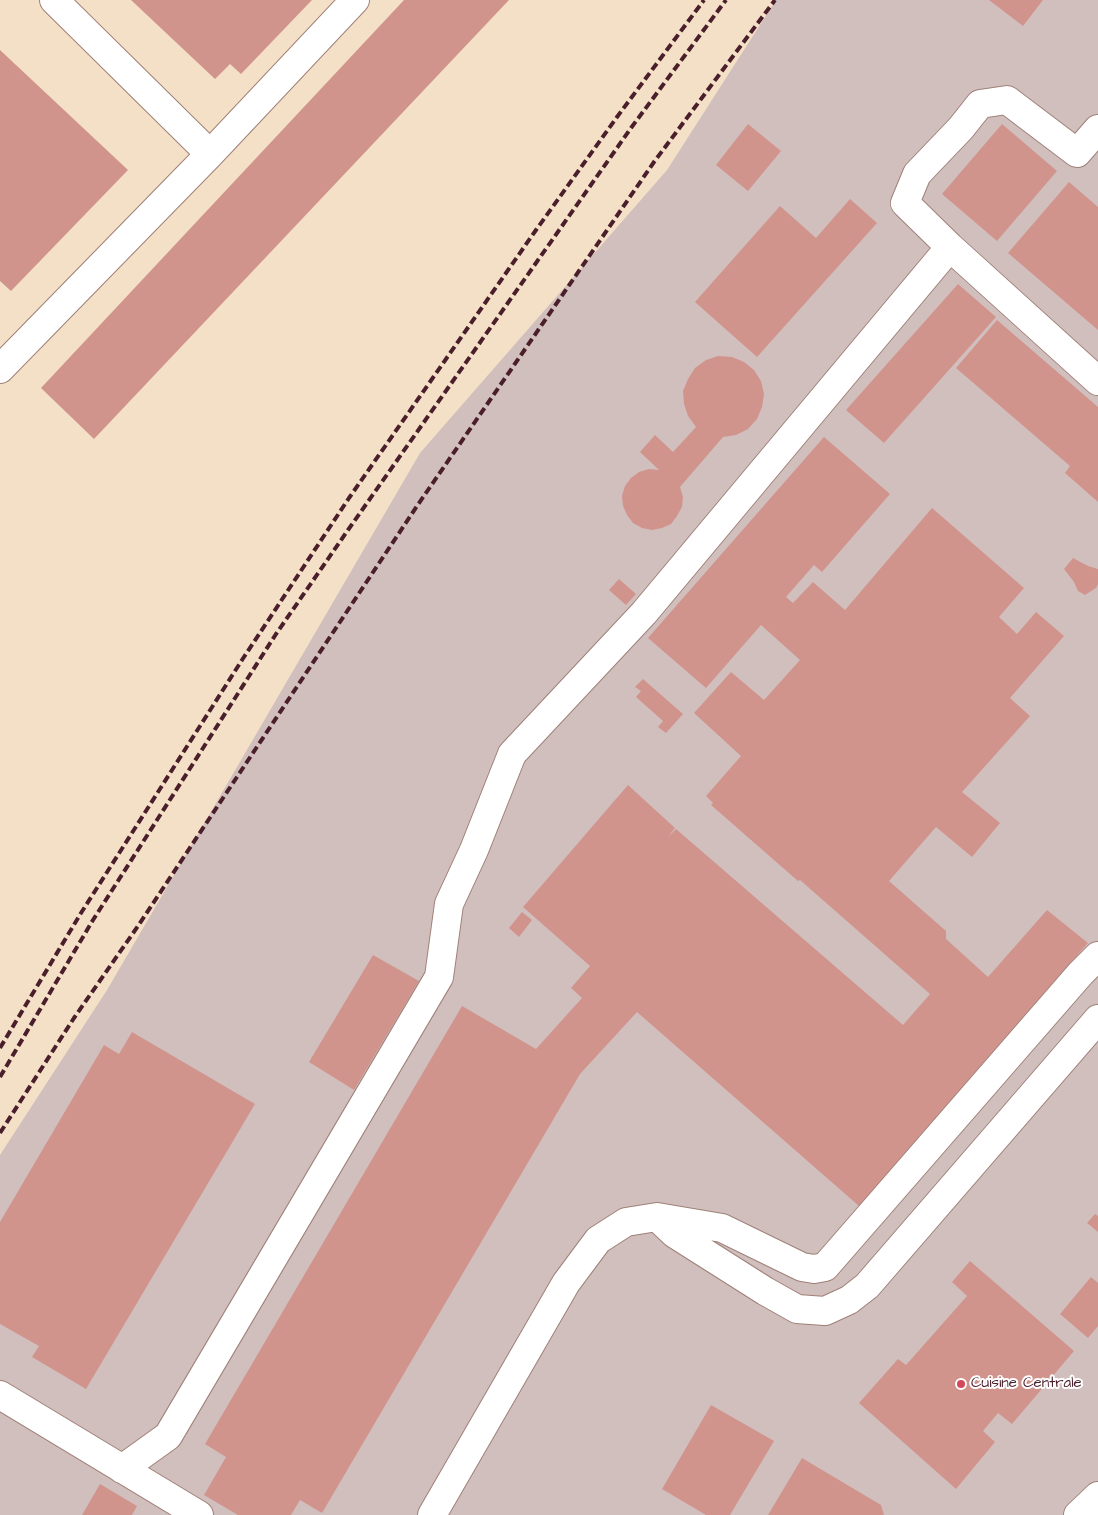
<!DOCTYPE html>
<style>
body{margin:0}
canvas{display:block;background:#f4e0c6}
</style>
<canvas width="1098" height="1515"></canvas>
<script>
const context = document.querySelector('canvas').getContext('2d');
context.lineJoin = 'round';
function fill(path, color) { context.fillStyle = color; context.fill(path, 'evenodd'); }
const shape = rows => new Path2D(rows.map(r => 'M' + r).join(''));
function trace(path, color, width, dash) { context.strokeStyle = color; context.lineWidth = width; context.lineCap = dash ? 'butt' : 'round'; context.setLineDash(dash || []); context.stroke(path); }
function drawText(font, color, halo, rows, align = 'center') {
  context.font = font + ' "Architects Daughter",sans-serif'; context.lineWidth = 4; context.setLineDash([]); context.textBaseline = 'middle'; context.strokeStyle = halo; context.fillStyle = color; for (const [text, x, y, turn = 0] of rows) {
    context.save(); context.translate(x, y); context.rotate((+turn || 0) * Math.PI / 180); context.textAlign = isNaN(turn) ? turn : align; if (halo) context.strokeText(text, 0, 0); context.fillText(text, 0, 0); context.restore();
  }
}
const industrial = shape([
 [776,0,1098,0,1098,1515,0,1515,0,1155,107,990,420,453,667,170]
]);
const building = shape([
 [131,0,312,0,241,74,230,64,215,79],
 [404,0,509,0,94,439,41,388],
 [989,0,1043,0,1023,26],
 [0,50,128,170,11,291,0,281],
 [748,124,781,151,748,191,716,165],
 [1002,124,1057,171,997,241,942,194],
 [1069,182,1098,207,1098,330,1008,253],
 [850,199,877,223,757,357,695,302,780,206,816,238],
 [958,284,996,317,884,443,846,410],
 [997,320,1098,407,1098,502,1065,473,1070,466,956,368],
 [718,356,732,357,744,362,754,370,761,381,764,394,762,407,757,419,748,429,736,435,723,437,680,487,683,497,682,507,677,516,671,524,662,528,652,530,642,528,633,523,627,515,623,506,622,496,625,486,631,478,639,472,649,469,659,470,640,452,655,435,673,452,696,427,688,416,684,404,683,391,688,379,695,368,706,360],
 [824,437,890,494,822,572,814,565,786,597,793,603,813,582,845,610,932,508,1024,588,999,617,1017,634,1036,612,1064,636,1010,698,1030,716,962,792,1000,823,972,857,936,827,889,881,946,931,946,939,988,977,1047,910,1088,943,859,1206,637,1012,580,1074,322,1513,300,1500,291,1515,238,1515,204,1495,226,1457,205,1444,462,1006,536,1049,582,998,571,988,590,966,523,907,628,785,675,828,668,837,676,829,903,1025,930,994,800,880,798,881,711,805,713,803,706,796,741,756,694,713,731,672,764,700,800,660,761,625,706,688,648,638],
 [1073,558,1088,566,1098,569,1098,584,1096,588,1085,595,1078,591,1074,582,1064,569],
 [619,579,636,594,626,605,609,590],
 [643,679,683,714,666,733,658,727,663,721,636,697,641,691,635,687],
 [522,912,532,920,519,937,509,928],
 [373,955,419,981,354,1090,309,1062],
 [132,1032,255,1104,86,1389,32,1357,39,1346,0,1324,0,1222,104,1045,119,1054],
 [1095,1214,1098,1216,1098,1232,1087,1223],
 [970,1261,1074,1351,1012,1424,998,1413,983,1431,995,1442,956,1489,859,1403,898,1359,906,1365,967,1296,952,1282],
 [1091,1277,1098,1283,1098,1326,1088,1338,1060,1314],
 [711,1405,774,1441,730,1515,706,1515,662,1489],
 [802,1458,881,1505,884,1515,768,1515],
 [100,1484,137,1506,132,1515,82,1515]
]);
const minor = shape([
 [54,0,210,154],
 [1098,129,1077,153,1007,100,980,104,961,128,917,174,905,203,950,247,1098,381],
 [0,369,210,154,355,0],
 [658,1218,675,1234,765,1291,797,1309,825,1311,849,1300,867,1286,1098,1019],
 [0,1395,199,1515],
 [122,1469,168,1436,439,977,449,904,474,850,512,754,644,613,950,247],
 [432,1515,566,1283,598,1240,626,1222,657,1217,722,1228,802,1267,814,1269,825,1267,1080,974,1098,956],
 [1078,1515,1098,1496]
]);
const rail = shape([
 [0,1048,81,913,242,660,349,498,536,230,617,117,704,0],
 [0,1077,93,920,276,634,348,530,631,128,726,0],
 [0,1133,74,1018,138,926,417,506,654,162,775,0]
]);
const markers = [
 [961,1384,5,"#d1495b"]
];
const poiNames = [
 ["Cuisine Centrale",971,1384]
];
fill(industrial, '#d1bfbe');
fill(building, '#d1948d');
trace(minor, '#9f8078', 30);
trace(minor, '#fff', 28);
trace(rail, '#4a1f2b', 4, [8, 4]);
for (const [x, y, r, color] of markers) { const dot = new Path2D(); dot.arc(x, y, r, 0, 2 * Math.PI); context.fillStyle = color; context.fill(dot); trace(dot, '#fff', 2); }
drawText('15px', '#4a1f2b', '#fff', poiNames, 'left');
</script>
